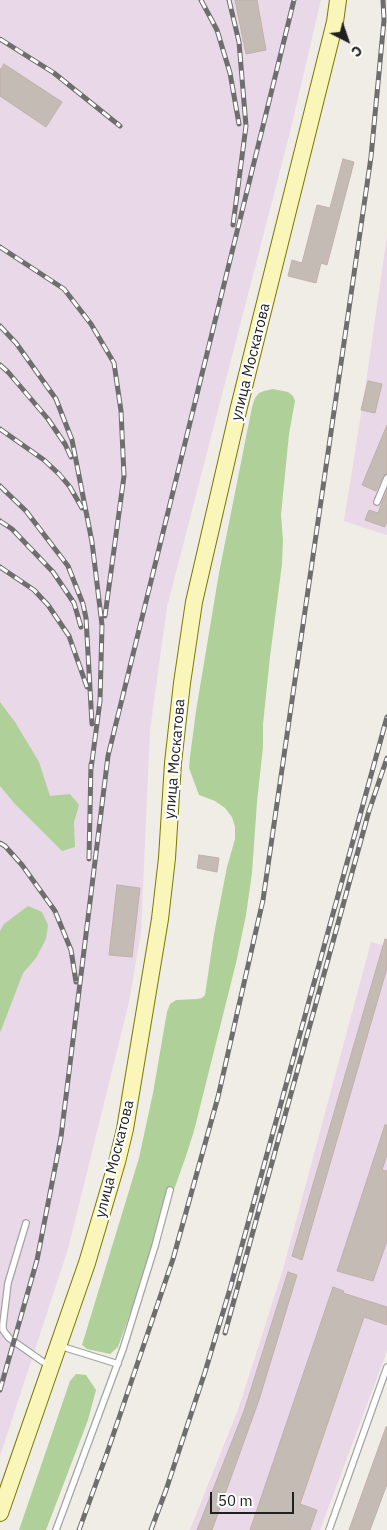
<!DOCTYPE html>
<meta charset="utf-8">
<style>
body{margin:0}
#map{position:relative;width:387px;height:1530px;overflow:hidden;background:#f0ece6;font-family:"IBM Plex Sans",sans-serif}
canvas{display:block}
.north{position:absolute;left:322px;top:15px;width:50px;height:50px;-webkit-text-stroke:4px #fff;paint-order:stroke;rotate:139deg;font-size:14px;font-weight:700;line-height:20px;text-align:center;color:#202020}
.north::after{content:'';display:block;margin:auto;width:18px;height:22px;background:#202020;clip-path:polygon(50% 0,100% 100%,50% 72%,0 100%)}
.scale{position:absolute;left:210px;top:1492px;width:84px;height:22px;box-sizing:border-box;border:2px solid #202020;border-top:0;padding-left:6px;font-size:15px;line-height:18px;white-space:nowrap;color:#202020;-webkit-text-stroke:4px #fff;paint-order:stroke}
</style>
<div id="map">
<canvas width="387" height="1530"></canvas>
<div class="north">С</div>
<div class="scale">50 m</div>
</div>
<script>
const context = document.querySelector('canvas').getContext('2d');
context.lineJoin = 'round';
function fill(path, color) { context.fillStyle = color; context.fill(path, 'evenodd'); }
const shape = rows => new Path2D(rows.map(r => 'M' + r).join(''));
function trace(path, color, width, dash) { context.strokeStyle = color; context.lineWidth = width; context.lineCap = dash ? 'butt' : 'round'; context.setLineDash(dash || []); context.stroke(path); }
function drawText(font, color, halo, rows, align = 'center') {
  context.font = font + ' "IBM Plex Sans",sans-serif'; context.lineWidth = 4.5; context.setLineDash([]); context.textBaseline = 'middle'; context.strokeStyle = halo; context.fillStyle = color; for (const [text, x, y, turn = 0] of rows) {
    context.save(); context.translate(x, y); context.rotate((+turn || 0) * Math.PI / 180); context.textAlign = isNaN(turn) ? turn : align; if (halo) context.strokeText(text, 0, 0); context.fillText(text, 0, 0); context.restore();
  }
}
const industrial = shape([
 [0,0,321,0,289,136,167,607,150,730,141,933,129,1002,68,1249,0,1456],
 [387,236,387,535,344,521,367,376],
 [371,942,387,946,387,1351,320,1530,190,1530,238,1410,282,1273]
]);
const forest = shape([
 [273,389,288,392,293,396,295,401,289,434,281,515,283,540,282,564,270,657,263,724,263,747,257,802,252,873,246,915,236,963,194,1131,186,1156,118,1347,110,1354,87,1349,82,1345,139,1158,153,1093,167,1012,170,1004,176,1000,197,999,202,998,205,995,214,934,227,867,235,839,235,827,232,817,225,808,215,801,199,795,189,768,190,757,196,711,219,573,252,407,255,398,259,393,264,391],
 [0,702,15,722,39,762,50,796,70,794,79,805,74,822,75,847,62,851,15,804,0,786],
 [28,906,42,912,48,925,46,939,36,958,23,973,0,1033,0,931,4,924],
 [76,1374,86,1375,96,1390,88,1420,46,1530,19,1530,70,1381]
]);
const building = shape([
 [235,0,257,0,266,50,246,54,235,0],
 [4,64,62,102,46,127,0,96,0,70,4,64],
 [343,159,354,162,327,265,321,263,316,283,288,276,292,260,302,263,317,205,330,208,343,159],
 [368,381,382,384,375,413,361,410,368,381],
 [387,425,387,473,383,476,376,491,362,485,387,425],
 [387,490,387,521,385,527,365,520,369,510,378,513,387,490],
 [199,855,219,858,217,872,197,868,199,855],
 [117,885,140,888,132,957,109,955,117,885],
 [385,939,387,940,387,968,302,1260,292,1256,385,939],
 [385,1125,387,1125,387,1155,382,1170,387,1171,387,1241,373,1281,337,1271,385,1125],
 [288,1272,297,1275,259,1400,212,1530,197,1530,244,1411,288,1272],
 [333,1287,344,1291,343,1293,387,1307,387,1325,364,1317,300,1504,317,1510,310,1530,250,1530,333,1287],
 [386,1427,387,1427,387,1484,370,1530,349,1530,386,1427]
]);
const lane = shape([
 [377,502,387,478],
 [26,1223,8,1283,3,1324,3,1330,9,1338,49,1366],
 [60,1346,118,1364],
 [56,1530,123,1349,155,1246,170,1190],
 [329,1530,387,1367]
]);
const secondary = shape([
 [0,1513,87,1263,117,1162,125,1129,160,919,167,858,173,763,182,683,194,602,239,407,335,22,338,0]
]);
const rail = shape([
 [201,0,217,30,230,73,239,124],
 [229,0,239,42,246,126,233,225],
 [0,39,54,73,120,126],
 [0,247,64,289,91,324,114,363,121,411,124,476,105,616],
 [0,326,16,343,56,399,72,440,92,542,102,625,100,701,91,769],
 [0,365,8,372,48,419,65,444,71,457],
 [0,429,44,460,59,474,70,487,82,508],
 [0,486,26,511,68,566,83,604,86,618,92,724],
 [0,521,12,529,53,572,74,603,81,627],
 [0,567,34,590,48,605,69,636,87,687],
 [0,843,5,846,22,865,55,911,71,950,76,982],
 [89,859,91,764],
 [225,1333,369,811,387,758],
 [0,1390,37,1260,61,1137,108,756,294,0],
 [79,1530,106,1456,173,1259,218,1097,263,900,371,157,384,20,383,0],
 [151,1530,166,1490,205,1372,230,1289,387,717]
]);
const streetNames = [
 ["улица Москатова",251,362,-76],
 ["улица Москатова",175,759,-85],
 ["улица Москатова",115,1159,-76]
];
fill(industrial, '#e9d8e8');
fill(forest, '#b0d09a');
fill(building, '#c5bbb5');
trace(building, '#c2b0a8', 1);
trace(lane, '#a4a4a4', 8);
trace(secondary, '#797804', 18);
trace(lane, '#fff', 5.5);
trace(secondary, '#faf6ba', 16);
trace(rail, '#6e6e6e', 5);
trace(rail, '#fff', 3, [9]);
drawText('15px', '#202020', '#fff', streetNames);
</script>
